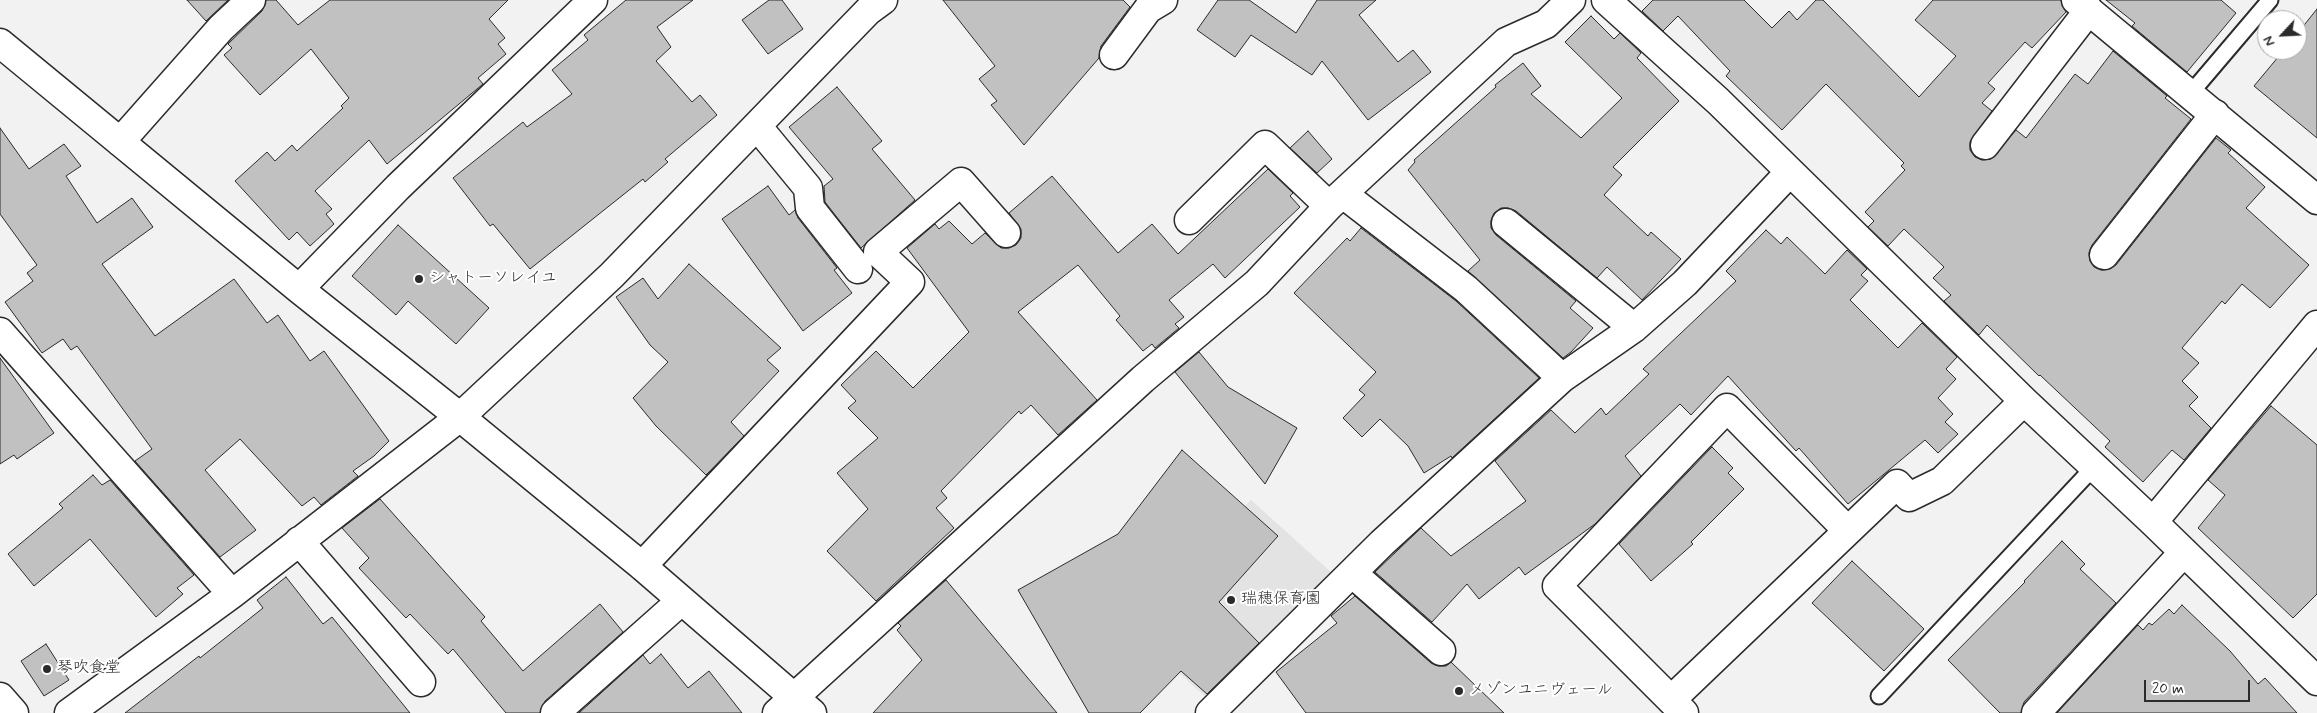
<!DOCTYPE html>
<meta charset="utf-8">
<style>
body{margin:0}
#map{position:relative;width:2317px;height:713px;overflow:hidden;background:#f2f2f2;font-family:Mynerve,sans-serif}
canvas{display:block}
.north{position:absolute;left:2257px;top:10px;width:50px;height:50px;box-sizing:border-box;background:#fff;border:1px solid #aaa;border-radius:50%;rotate:245deg;font-size:14px;font-weight:700;line-height:20px;text-align:center;color:#2b2b2b}
.north::after{content:'';display:block;margin:auto;width:18px;height:22px;background:#2b2b2b;clip-path:polygon(50% 0,100% 100%,50% 72%,0 100%)}
.scale{position:absolute;left:2144px;top:680px;width:106px;height:22px;box-sizing:border-box;border:2px solid #2b2b2b;border-top:0;padding-left:6px;font-size:15px;line-height:18px;white-space:nowrap;color:#2b2b2b;-webkit-text-stroke:4px #fff;paint-order:stroke}
</style>
<div id="map">
<canvas width="2317" height="713"></canvas>
<div class="north">N</div>
<div class="scale">20 m</div>
</div>
<script>
const context = document.querySelector('canvas').getContext('2d');
context.lineJoin = 'round';
function fill(path, color) { context.fillStyle = color; context.fill(path, 'evenodd'); }
const shape = rows => new Path2D(rows.map(r => 'M' + r).join(''));
function trace(path, color, width, dash) { context.strokeStyle = color; context.lineWidth = width; context.lineCap = dash ? 'butt' : 'round'; context.setLineDash(dash || []); context.stroke(path); }
function drawText(font, color, halo, rows, align = 'center') {
  context.font = font + ' Mynerve,"Klee One",sans-serif'; context.lineWidth = 4; context.setLineDash([]); context.textBaseline = 'middle'; context.strokeStyle = halo; context.fillStyle = color; for (const [text, x, y, turn = 0] of rows) {
    context.save(); context.translate(x, y); context.rotate((+turn || 0) * Math.PI / 180); context.textAlign = isNaN(turn) ? turn : align; if (halo) context.strokeText(text, 0, 0); context.fillText(text, 0, 0); context.restore();
  }
}
const built = shape([
 [1251,500,1332,573,1211,702,1129,627]
]);
const building = shape([
 [187,0,228,0,206,21,187,0],
 [266,0,276,0,298,25,330,0,508,0,489,19,505,38,498,44,506,54,478,78,483,84,387,164,369,140,315,191,332,209,326,214,334,224,310,246,297,232,289,240,235,181,267,152,275,161,292,145,297,151,343,108,341,106,349,98,311,49,260,95,224,55,232,48,228,44,262,11,266,0],
 [626,0,693,0,657,27,671,47,656,61,692,102,700,95,717,115,665,159,668,162,645,182,643,179,530,269,493,224,490,226,453,178,523,122,527,127,572,94,552,70,588,40,584,35,626,0],
 [769,0,782,0,803,29,768,54,742,20,769,0],
 [943,0,1123,0,1130,7,1101,46,1099,58,1024,145,991,105,997,101,979,79,995,66,943,0],
 [1218,0,1249,0,1296,33,1317,0,1376,0,1359,15,1398,62,1413,50,1431,72,1368,120,1322,61,1312,75,1251,35,1235,57,1197,30,1218,0],
 [1653,0,1744,0,1772,28,1789,11,1797,20,1816,0,1823,0,1919,97,1956,56,1915,20,1933,0,2061,0,2066,12,2032,48,2025,42,1988,83,1995,89,1982,103,1992,111,1970,142,1970,150,1975,157,1982,160,1991,159,2016,130,2026,138,2075,74,2088,84,2113,51,2167,96,2165,98,2191,119,2092,245,2089,253,2090,261,2094,267,2102,270,2110,269,2116,265,2216,138,2231,150,2228,153,2265,187,2246,208,2309,265,2270,308,2242,284,2225,304,2222,301,2182,348,2199,363,2182,381,2198,397,2189,406,2211,428,2184,460,2172,450,2143,482,2105,447,2110,441,2040,375,2039,376,1987,325,1979,335,1944,301,1951,295,1933,278,1944,267,1904,229,1888,246,1868,227,1874,221,1865,212,1905,170,1901,166,1904,163,1826,84,1782,130,1726,76,1730,71,1678,16,1663,31,1642,11,1653,0],
 [2106,0,2221,0,2236,13,2187,72,2132,26,2135,23,2106,0],
 [2317,9,2317,138,2254,86,2284,50,2297,50,2297,34,2317,9],
 [1591,16,1614,39,1620,33,1641,53,1637,58,1679,101,1613,167,1622,175,1604,195,1648,236,1651,232,1681,259,1642,300,1607,267,1597,278,1516,211,1508,208,1501,208,1494,213,1491,221,1491,228,1496,235,1576,301,1570,308,1593,328,1571,352,1563,358,1468,271,1480,260,1408,170,1415,162,1414,160,1496,87,1495,85,1523,63,1541,86,1531,94,1581,138,1622,98,1565,42,1591,16],
 [837,87,882,141,872,149,915,200,861,248,825,202,824,186,833,179,789,127,837,87],
 [0,128,29,169,64,144,81,166,66,176,97,223,132,198,153,227,102,264,155,336,234,279,267,323,278,315,310,361,324,351,389,441,374,456,353,471,358,476,321,505,314,497,302,506,240,439,205,470,256,530,220,557,135,461,152,449,77,346,71,350,63,339,42,353,5,302,33,281,27,273,37,265,0,214,0,128],
 [1308,131,1332,159,1317,173,1290,148,1308,131],
 [1268,169,1293,193,1290,196,1300,207,1225,278,1213,264,1169,300,1184,317,1175,324,1179,328,1155,348,1152,344,1143,351,1116,320,1120,316,1078,265,1018,312,1097,400,1058,435,1031,405,1021,414,1019,411,941,491,947,498,936,508,954,528,876,601,827,551,868,509,837,473,878,438,848,408,856,401,841,385,876,351,913,388,969,332,907,248,935,224,939,229,949,221,972,244,985,233,1001,248,1009,248,1016,245,1021,238,1021,229,1009,213,1052,176,1118,253,1152,224,1178,254,1268,169],
 [768,186,789,215,795,210,798,218,837,268,834,270,852,293,803,331,722,219,768,186],
 [398,225,489,308,456,344,408,301,396,315,352,276,398,225],
 [1361,228,1456,301,1539,378,1452,458,1451,456,1424,473,1408,446,1380,419,1362,437,1343,418,1365,395,1359,390,1376,372,1294,293,1347,238,1350,241,1361,228],
 [1766,230,1781,244,1787,237,1825,274,1847,250,1867,269,1861,275,1868,281,1850,300,1898,348,1922,323,1957,357,1946,369,1956,379,1938,398,1953,414,1945,422,1958,434,1938,453,1925,440,1848,504,1799,448,1796,451,1728,376,1691,415,1680,404,1625,456,1641,476,1595,524,1525,575,1519,567,1479,599,1467,584,1432,622,1375,572,1421,528,1451,556,1526,501,1495,461,1551,410,1575,433,1601,408,1606,415,1649,374,1643,369,1736,281,1726,271,1766,230],
 [689,264,781,348,767,360,779,371,731,422,744,436,706,475,656,426,633,398,668,362,650,345,616,297,643,278,658,299,689,264],
 [1199,352,1228,387,1297,428,1265,484,1175,372,1199,352],
 [0,358,54,433,17,459,14,455,0,464,0,358],
 [2271,406,2317,445,2317,594,2293,618,2198,528,2225,495,2208,480,2271,406],
 [1712,447,1733,468,1728,473,1744,489,1691,542,1693,544,1651,581,1619,544,1712,447],
 [1182,450,1278,536,1219,602,1259,643,1207,694,1181,671,1140,713,1089,713,1018,590,1118,534,1182,450],
 [93,475,102,485,110,480,194,575,177,588,183,594,156,617,90,539,34,586,8,554,63,508,59,504,93,475],
 [380,499,485,617,481,621,523,671,600,604,623,632,545,701,540,713,506,713,453,649,448,654,410,614,406,618,359,568,369,558,342,528,380,499],
 [2062,541,2085,564,2080,569,2116,603,2024,702,2021,713,2000,713,1948,660,2025,582,2024,581,2062,541],
 [1852,561,1924,629,1884,671,1812,603,1852,561],
 [286,577,323,624,332,617,410,713,125,713,199,656,200,658,263,608,257,600,286,577],
 [946,580,1057,713,873,713,922,660,897,630,901,626,898,623,946,580],
 [1355,596,1431,663,1438,666,1446,666,1451,662,1504,713,1306,713,1276,672,1337,623,1331,616,1355,596],
 [2182,605,2230,651,2258,684,2265,678,2297,713,2057,713,2138,625,2143,630,2149,623,2152,625,2169,609,2174,614,2182,605],
 [46,644,69,680,44,696,21,661,46,644],
 [661,654,688,688,709,671,742,713,579,713,643,655,650,664,661,654]
]);
const service = shape([
 [2190,94,2270,0],
 [1879,696,2093,468]
]);
const minor = shape([
 [1606,0,1718,101,2024,401,2153,522,2317,681],
 [2076,0,2317,200],
 [0,43,299,289,460,417,642,566,812,713],
 [1114,55,1148,9,1163,0],
 [757,126,808,188,810,208,858,269],
 [120,142,221,28,251,0],
 [1985,145,2089,10],
 [1343,194,1466,289,1562,378],
 [1189,220,1265,145,1329,206],
 [1506,223,1634,328],
 [2104,255,2215,114],
 [299,289,398,187,593,0],
 [0,332,232,594],
 [2153,522,2317,325],
 [299,541,421,682],
 [642,566,910,282,878,252,961,182,1006,233],
 [1352,573,1441,651],
 [1671,700,1897,484,1909,497,1942,481,2024,401],
 [69,713,232,594,460,417,612,275,868,11,883,0],
 [555,713,681,601],
 [777,713,1143,379,1257,283,1329,206,1506,42,1546,24,1571,0],
 [1210,713,1382,543,1562,378,1634,328,1685,283,1789,173],
 [1684,713,1557,586,1727,408,1847,530],
 [2036,713,2184,552]
]);
const primary = shape([
 [0,697,14,713]
]);
const markers = [
 [419,279,5,"#2b2b2b"],
 [1231,600,5,"#2b2b2b"],
 [47,669,5,"#2b2b2b"],
 [1459,691,5,"#2b2b2b"]
];
const poiNames = [
 ["シャトーソレイユ",429,279],
 ["瑞穂保育園",1241,600],
 ["琴吹食堂",57,669],
 ["メゾンユニヴェール",1469,691]
];
fill(built, '#e3e3e3');
fill(building, '#c1c1c1');
trace(building, '#2b2b2b', 1);
trace(service, '#2b2b2b', 19);
trace(minor, '#2b2b2b', 31);
trace(primary, '#2b2b2b', 31);
trace(service, '#fff', 15);
trace(minor, '#fff', 28);
trace(primary, '#fff', 28);
for (const [x, y, r, color] of markers) { const dot = new Path2D(); dot.arc(x, y, r, 0, 2 * Math.PI); context.fillStyle = color; context.fill(dot); trace(dot, '#fff', 2); }
drawText('16px', '#2b2b2b', '#fff', poiNames, 'left');
</script>
